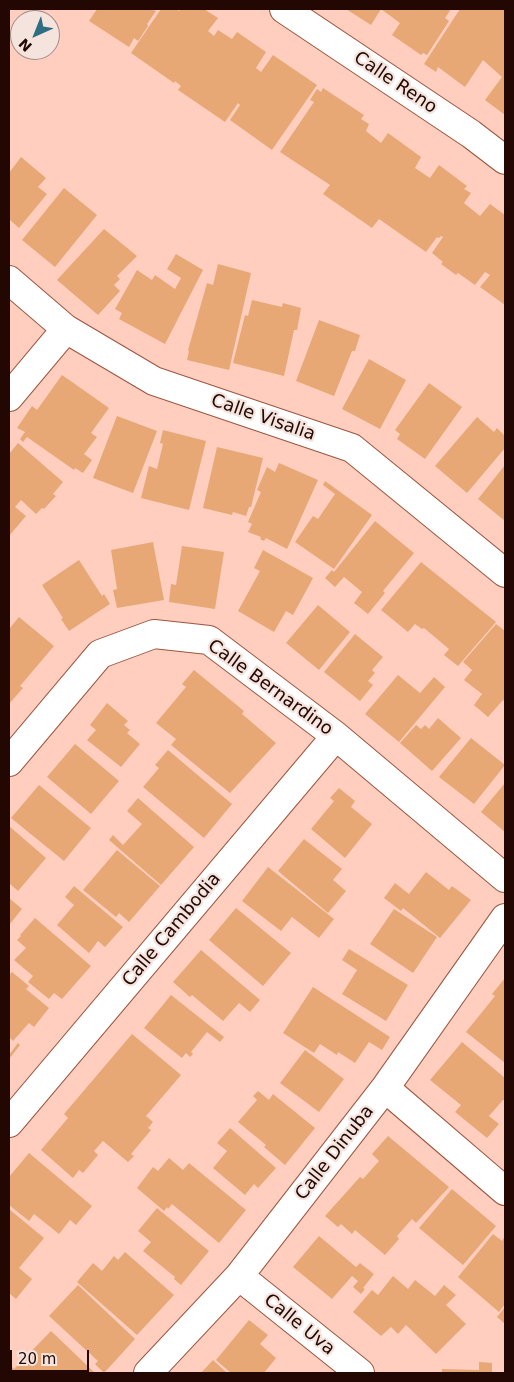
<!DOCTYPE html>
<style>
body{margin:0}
#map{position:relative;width:514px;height:1382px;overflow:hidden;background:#ffcebe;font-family:"DejaVu Sans",sans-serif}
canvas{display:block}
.frame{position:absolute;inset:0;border:10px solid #220702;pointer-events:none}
.north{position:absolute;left:10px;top:10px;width:50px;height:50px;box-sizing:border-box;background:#f5e4de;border:1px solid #a18c86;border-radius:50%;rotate:224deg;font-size:14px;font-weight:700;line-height:20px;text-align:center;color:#220702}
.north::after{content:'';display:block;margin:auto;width:18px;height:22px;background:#2d6f81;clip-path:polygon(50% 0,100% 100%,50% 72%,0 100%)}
.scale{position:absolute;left:10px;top:1350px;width:79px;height:22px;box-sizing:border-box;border:2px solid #220702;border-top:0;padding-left:6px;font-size:15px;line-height:18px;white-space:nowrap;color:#220702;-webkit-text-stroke:4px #f5e4de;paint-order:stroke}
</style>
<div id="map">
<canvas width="514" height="1382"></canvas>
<div class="frame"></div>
<div class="north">N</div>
<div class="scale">20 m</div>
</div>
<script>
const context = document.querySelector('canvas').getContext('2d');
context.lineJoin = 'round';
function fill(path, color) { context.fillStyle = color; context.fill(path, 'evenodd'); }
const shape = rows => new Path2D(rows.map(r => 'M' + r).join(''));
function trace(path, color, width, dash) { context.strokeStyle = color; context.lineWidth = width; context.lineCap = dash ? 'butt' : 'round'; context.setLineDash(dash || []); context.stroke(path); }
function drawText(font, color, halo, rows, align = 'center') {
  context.font = font + ' "DejaVu Sans",sans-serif'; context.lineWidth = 4.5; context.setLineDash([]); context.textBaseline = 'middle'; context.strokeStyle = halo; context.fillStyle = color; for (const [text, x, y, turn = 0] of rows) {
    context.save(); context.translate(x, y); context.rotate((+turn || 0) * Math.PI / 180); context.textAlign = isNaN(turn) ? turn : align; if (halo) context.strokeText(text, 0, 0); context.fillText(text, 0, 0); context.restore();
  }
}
const building = shape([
 [97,9,154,9,153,10,156,11,147,24,148,26,138,41,134,38,129,47,89,21],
 [161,9,177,9,179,11,181,9,204,9,218,18,208,31,214,36,218,30,232,39,237,32,266,52,256,68,261,72,273,55,317,85,272,150,230,120,240,105,238,103,225,122,178,90,181,86,175,81,174,83,131,53],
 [346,9,451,9,445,18,449,21,427,55,423,53,421,55,392,35,400,23,381,9,371,25],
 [460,9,505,9,505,115,485,100,502,77,483,60,465,87,438,67,436,72,424,64],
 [323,88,364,115,361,119,369,124,366,131,381,143,388,133,421,157,415,168,430,178,439,165,467,186,464,189,471,193,464,203,480,216,490,204,505,215,505,305,480,287,490,275,485,272,475,285,458,273,456,275,441,264,443,262,432,253,443,237,441,236,439,238,437,237,426,252,379,219,372,228,323,194,330,185,280,152,314,102,310,100,317,89,321,92],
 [21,157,46,178,38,187,47,194,19,228,9,219,9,173],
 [64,188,97,215,55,267,22,240],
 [104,229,137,256,117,276,120,279,114,285,120,291,98,315,57,280],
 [176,254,203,270,165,344,119,319,122,313,115,309,137,270,152,280,155,275,175,289,181,278,167,269],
 [218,264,251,273,229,370,187,360,189,351,188,350,207,283,213,285],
 [252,300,282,307,283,303,301,308,297,330,294,330,284,376,233,363,245,315,248,316],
 [319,320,360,335,355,351,352,351,334,396,296,381],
 [369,359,406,380,380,429,342,409],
 [62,375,109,408,91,433,97,437,84,454,92,460,83,473,75,468,74,470,27,437,23,442,20,439,25,432,17,428,32,406,37,410],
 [429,383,462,407,425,459,397,439,400,434,395,430],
 [117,416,157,431,133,493,93,478],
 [477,417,494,432,497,428,504,435,505,433,505,448,467,493,435,466],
 [163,430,206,441,189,510,141,498,149,466,157,469,163,444,160,443],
 [18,443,63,482,53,494,56,496,44,509,42,508,36,514,21,500,15,507,26,516,9,536,9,454],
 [217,447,263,458,251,507,249,507,246,516,233,512,232,515,203,508],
 [279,463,318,480,287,549,266,538,264,541,260,539,261,537,248,532,252,524,248,522,261,492,257,490,267,467,275,472],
 [505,465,505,521,478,499],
 [325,481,372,515,334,569,295,542,313,516,318,519,335,494,323,485],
 [375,521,414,553,383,591,385,593,368,614,354,603,362,592,344,577,335,587,325,578,332,570,334,572],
 [153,542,164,600,117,608,113,590,117,589,111,550],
 [182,546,224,552,215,609,169,602,171,584,176,585],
 [263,550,313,578,293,615,286,611,274,632,238,611,260,571,254,568],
 [79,560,102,596,104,594,110,604,69,631,61,619,63,618,42,585],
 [421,562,496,622,458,666,444,655,449,649,424,628,422,629,415,624,408,632,381,610],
 [318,605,350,632,319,670,286,643],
 [19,617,54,646,20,686,23,688,9,704,9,629],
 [496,624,505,631,505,702,503,700,488,717,474,705,482,694,464,680,472,670,463,662],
 [355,634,383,657,372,670,375,673,368,681,373,685,360,701,324,672],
 [194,670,244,711,242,714,276,743,230,793,171,745,176,739,156,723,186,687,182,684],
 [398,675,420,693,434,677,445,687,399,742,365,714],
 [107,703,128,721,124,725,130,730,127,733,140,744,121,767,87,740,96,730,90,725],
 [438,718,461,738,432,771,400,743,416,725,421,729,425,725,429,729],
 [471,738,505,765,474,804,439,777],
 [75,744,119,781,91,814,47,777],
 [168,750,232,804,204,838,143,787,159,768,155,765],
 [505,783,505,832,481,812],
 [39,785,91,828,64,861,11,818],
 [339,788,355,801,351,807,372,824,345,858,311,829,334,801,330,798],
 [138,798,194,847,161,885,109,840,113,835,123,845,142,824,127,811],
 [9,826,46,858,18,891,9,883],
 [304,839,342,869,333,880,346,891,328,913,278,871],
 [117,850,160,886,129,922,119,913,116,917,83,890],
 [268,867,334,919,319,938,292,917,281,931,242,901],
 [426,872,449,890,452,886,471,900,440,938,403,908,401,911,384,898,395,883,409,894],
 [74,886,123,927,105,947,98,941,89,953,57,925,74,905,65,897],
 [9,898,22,909,9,925],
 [236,908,291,953,263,986,209,940],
 [394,909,437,937,413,973,370,944],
 [35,918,91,966,62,999,54,993,49,999,28,982,33,976,14,960,26,948,17,940,21,936,20,935],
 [349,949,408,985,386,1021,342,994,357,970,342,960],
 [201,950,260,1000,250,1012,239,1003,223,1021,192,995,190,997,173,982],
 [12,972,29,986,26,989,49,1008,34,1027,29,1023,13,1041,9,1037,9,975],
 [505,978,505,1063,466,1032,495,996,492,994],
 [313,987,390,1037,382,1050,369,1042,355,1063,338,1052,337,1055,320,1044,314,1053,283,1033],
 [171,995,224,1037,220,1042,207,1032,191,1052,193,1054,190,1057,186,1053,182,1058,144,1028],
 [132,1034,181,1075,146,1116,153,1122,148,1128,151,1130,131,1154,134,1156,128,1162,103,1141,94,1151,98,1155,83,1173,79,1170,73,1178,41,1150,68,1118,64,1114],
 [462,1042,505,1078,505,1100,503,1100,489,1116,499,1124,487,1138,455,1112,461,1105,430,1080],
 [18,1043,20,1045,9,1059,9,1055],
 [305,1050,344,1079,319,1112,280,1083],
 [258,1091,269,1100,273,1094,315,1128,285,1165,264,1147,266,1145,238,1122,257,1100,253,1096],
 [230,1128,276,1168,258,1188,254,1184,245,1195,213,1168,227,1151,217,1143],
 [388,1136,449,1187,416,1223,412,1219,397,1236,399,1239,385,1255,355,1230,352,1234,341,1224,338,1227,325,1216,360,1177,363,1179,379,1161,372,1154],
 [29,1153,92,1206,76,1225,70,1220,59,1234,34,1214,29,1221,9,1205,9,1177],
 [169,1158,183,1170,189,1163,246,1210,219,1243,172,1204,168,1209,167,1207,164,1211,137,1188,153,1167,158,1171],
 [452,1189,496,1226,463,1265,419,1228],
 [157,1208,209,1251,181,1285,174,1279,175,1277,143,1251,151,1242,138,1231],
 [9,1209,44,1238,19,1268,32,1279,16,1299,9,1293],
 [493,1234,502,1241,505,1236,505,1304,499,1312,458,1277],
 [319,1236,356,1267,360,1263,374,1274,363,1288,365,1289,361,1294,353,1287,358,1281,352,1276,332,1299,293,1267],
 [125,1252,174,1295,137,1335,77,1282,93,1263,102,1271,114,1256,118,1260],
 [393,1276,408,1289,415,1280,435,1296,444,1285,456,1295,446,1305,466,1324,436,1354,406,1325,398,1334,391,1327,381,1336,353,1312,372,1290,378,1295],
 [78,1285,135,1339,104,1373,95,1364,98,1361,49,1316],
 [505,1307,505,1324,497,1317],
 [249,1320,268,1335,260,1344,276,1358,264,1373,231,1373,216,1360],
 [51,1331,95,1373,9,1373,9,1364,14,1369],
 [213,1360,227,1373,201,1373],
 [479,1362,492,1363,492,1373,442,1373,442,1369,479,1370]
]);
const minor = shape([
 [284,9,471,134,505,160],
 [9,280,66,329,154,381,352,448,505,573],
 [9,397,66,329],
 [9,762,100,654,154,634,209,640,336,736,505,878],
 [385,1088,505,1191],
 [9,1123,336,736],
 [239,1276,360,1373],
 [148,1373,239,1276,385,1088,505,918]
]);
const streetNames = [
 ["Calle Reno",395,83,34],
 ["Calle Visalia",263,418,19],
 ["Calle Bernardino",270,688,36],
 ["Calle Cambodia",172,930,-50],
 ["Calle Dinuba",335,1153,-52],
 ["Calle Uva",299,1325,39]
];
fill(building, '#e7a876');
trace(minor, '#9c563f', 30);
trace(minor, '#fff', 28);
drawText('18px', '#220702', '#f5e4de', streetNames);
</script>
